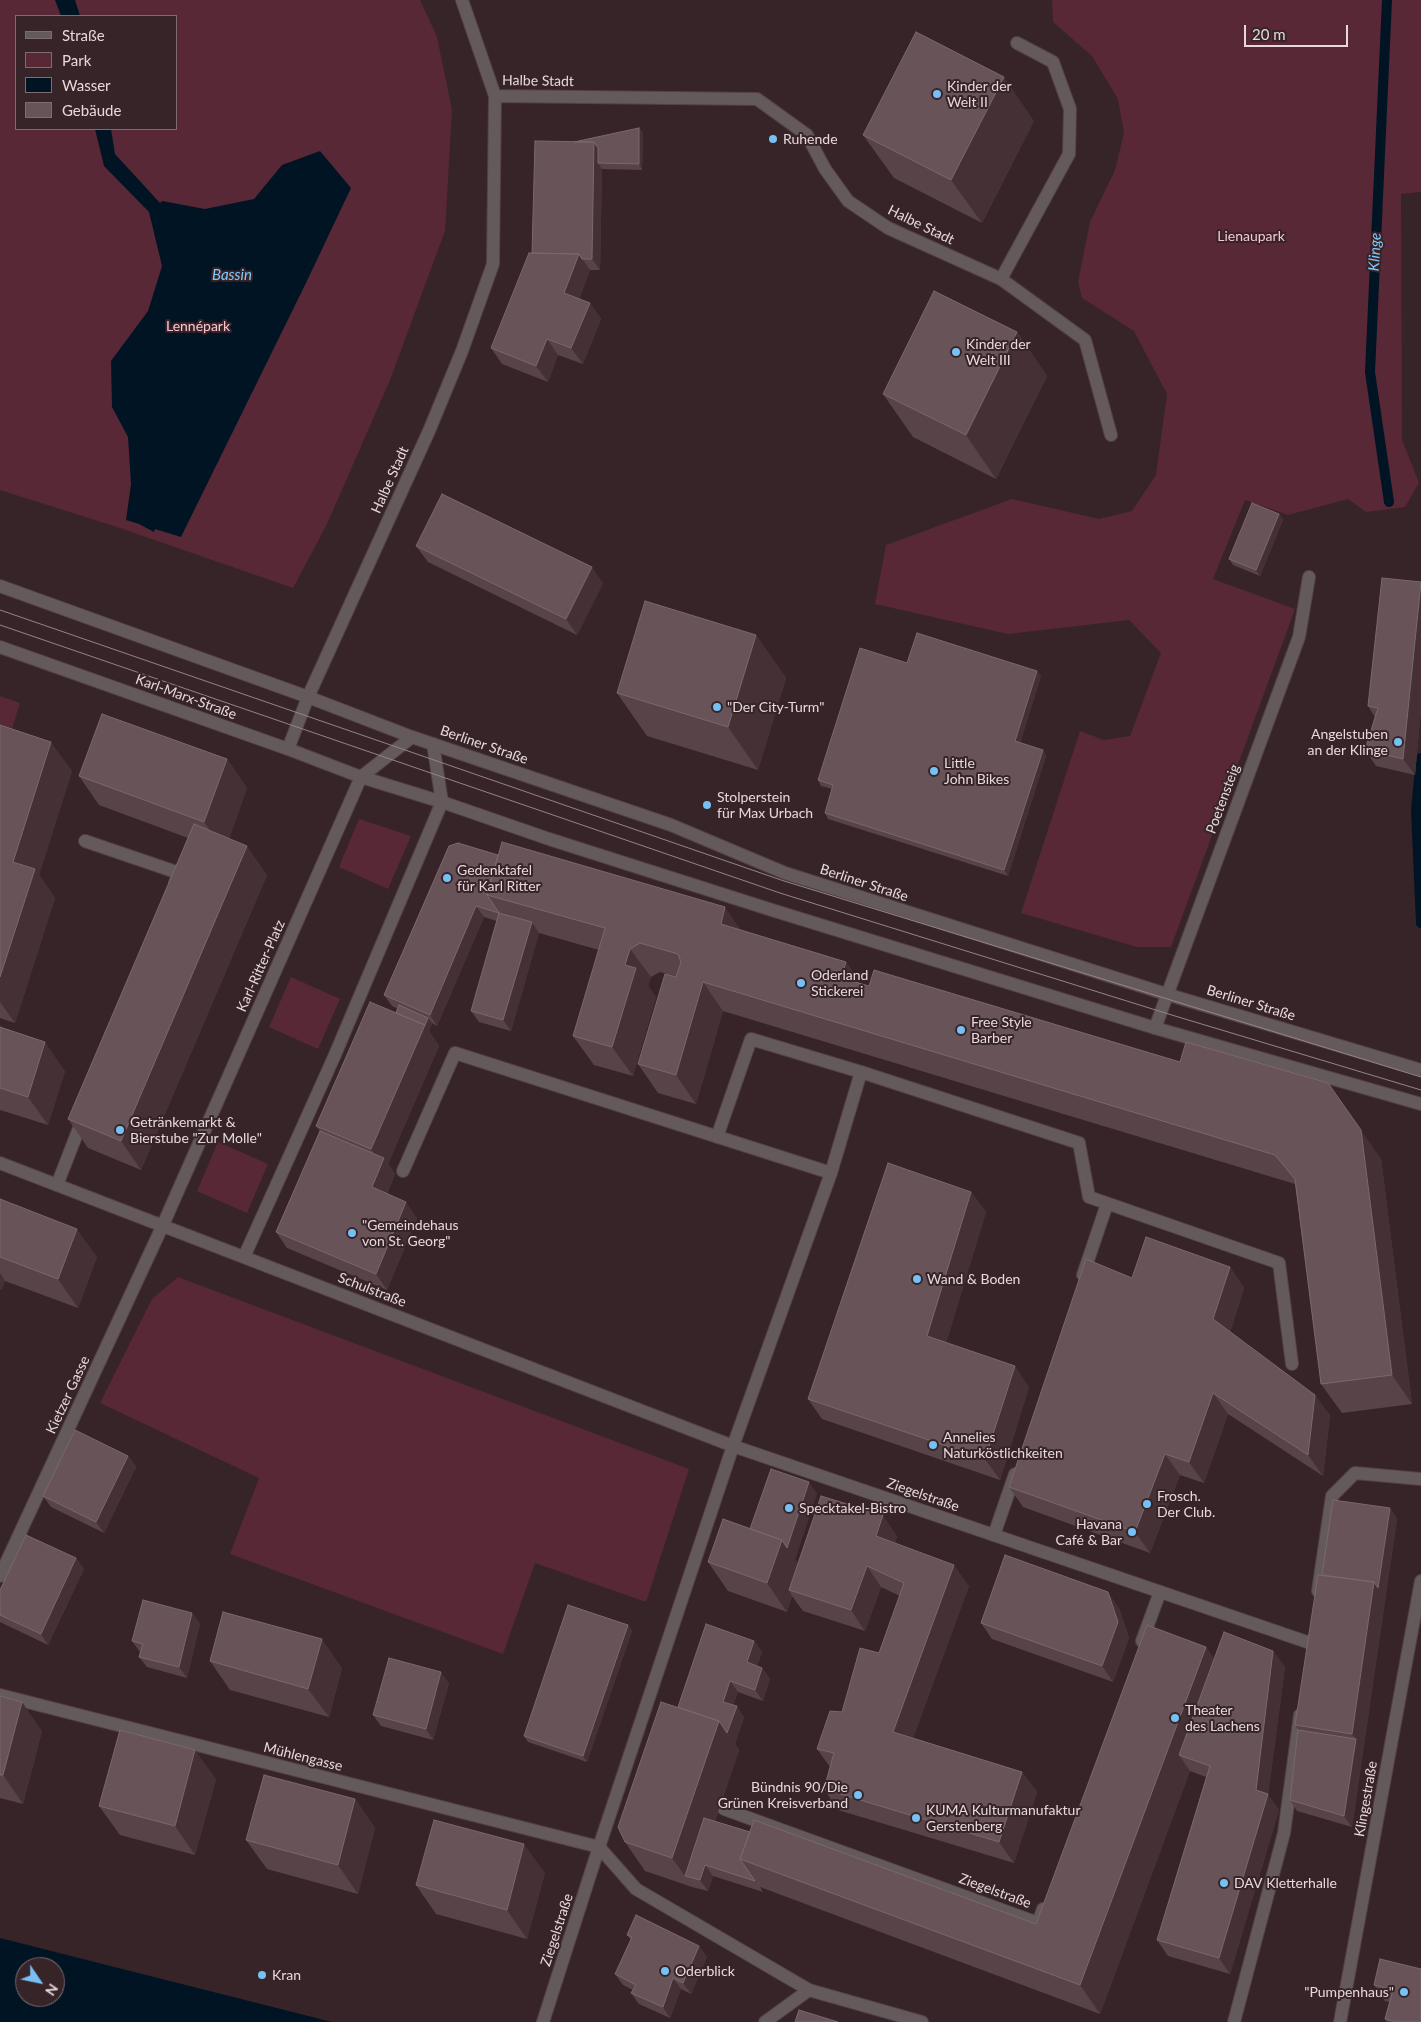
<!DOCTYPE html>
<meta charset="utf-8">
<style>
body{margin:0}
#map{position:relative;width:1421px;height:2022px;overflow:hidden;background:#372428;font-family:Lato,sans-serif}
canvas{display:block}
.legend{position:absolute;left:15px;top:15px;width:162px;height:115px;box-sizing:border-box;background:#372428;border:1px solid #7d6c70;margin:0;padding:6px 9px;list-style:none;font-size:15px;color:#e6d8db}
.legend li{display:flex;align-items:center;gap:10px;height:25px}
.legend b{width:25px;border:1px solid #7d6c70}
.north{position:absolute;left:15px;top:1957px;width:50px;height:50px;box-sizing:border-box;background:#372428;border:1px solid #7d6c70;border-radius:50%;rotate:124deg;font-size:14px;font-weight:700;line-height:20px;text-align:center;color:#e6d8db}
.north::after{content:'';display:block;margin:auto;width:18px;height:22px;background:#76c0f6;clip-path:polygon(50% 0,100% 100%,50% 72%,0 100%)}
.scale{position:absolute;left:1244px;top:25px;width:104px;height:22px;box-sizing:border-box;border:2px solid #e6d8db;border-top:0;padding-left:6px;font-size:15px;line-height:18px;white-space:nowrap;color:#e6d8db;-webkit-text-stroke:4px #372428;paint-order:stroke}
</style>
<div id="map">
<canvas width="1421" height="2022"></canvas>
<ul class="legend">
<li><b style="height:6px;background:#645a5c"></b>Straße</li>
<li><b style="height:14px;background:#582836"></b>Park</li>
<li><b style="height:14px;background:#001424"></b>Wasser</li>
<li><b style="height:14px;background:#675358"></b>Gebäude</li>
</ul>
<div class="north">N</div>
<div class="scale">20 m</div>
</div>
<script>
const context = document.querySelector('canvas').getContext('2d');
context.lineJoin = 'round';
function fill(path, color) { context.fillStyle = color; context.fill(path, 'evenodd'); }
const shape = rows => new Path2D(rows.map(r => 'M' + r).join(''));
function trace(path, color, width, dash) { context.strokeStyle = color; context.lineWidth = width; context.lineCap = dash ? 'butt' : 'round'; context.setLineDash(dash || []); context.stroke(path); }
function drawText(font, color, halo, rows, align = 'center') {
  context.font = font + ' Lato,sans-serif'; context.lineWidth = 4; context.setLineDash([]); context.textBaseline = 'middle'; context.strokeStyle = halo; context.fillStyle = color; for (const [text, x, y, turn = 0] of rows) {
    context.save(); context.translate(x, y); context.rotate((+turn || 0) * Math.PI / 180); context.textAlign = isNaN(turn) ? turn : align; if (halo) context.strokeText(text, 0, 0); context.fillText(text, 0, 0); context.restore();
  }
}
const green = shape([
 [0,0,420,0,437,37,452,110,445,231,390,380,327,524,293,588,117,527,0,490],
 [16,16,176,16,176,129,16,129],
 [1052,0,1421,0,1421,192,1401,194,1402,440,1419,483,1405,507,1366,512,1348,499,1288,515,1245,500,1213,579,1295,609,1171,947,1137,947,1021,913,1080,731,1104,740,1130,736,1161,653,1129,620,1008,634,875,604,886,545,1012,499,1099,519,1132,511,1156,475,1167,394,1134,331,1082,298,1078,282,1090,222,1115,170,1124,133,1118,99,1092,56,1053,22],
 [0,696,20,703,0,767],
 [359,819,411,836,388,889,339,867],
 [291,977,340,999,318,1049,269,1027],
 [218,1142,268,1164,247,1213,197,1191],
 [178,1277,689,1469,646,1602,535,1563,503,1654,230,1554,259,1478,100,1403,152,1299]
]);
const water = shape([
 [55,0,75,0,80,16,61,16],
 [95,129,111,129,115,154,160,203,162,201,205,209,254,199,282,165,320,151,351,188,305,285,181,537,155,529,154,532,139,524,126,520,131,484,128,437,112,407,111,361,148,311,162,266,149,212,104,166],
 [0,1938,332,2022,0,2022],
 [25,1967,55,1967,55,1997,25,1997]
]);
const stream = shape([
 [1387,0,1370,372,1389,502],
 [1421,758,1416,810,1421,923]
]);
const service = shape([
 [1001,279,1069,154,1070,109,1053,62,1017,43],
 [85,841,179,873,175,883],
 [1155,1028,1299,637,1309,577],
 [717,1137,751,1039,861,1072,1079,1143,1089,1197,1279,1263,1292,1364],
 [403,1171,455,1053,831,1173],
 [57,1185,83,1118],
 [1083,1275,1107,1204],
 [994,1535,1015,1474],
 [1318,1591,1332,1496,1355,1473,1421,1479],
 [1142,1641,1160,1592],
 [724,1809,1038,1923,1043,1909],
 [765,2022,809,1990],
 [1234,2022,1284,1833,1300,1715]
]);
const minor = shape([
 [495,96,757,99,807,135,825,169,848,201,888,228,1001,279,1085,340,1111,435],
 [288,749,308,697,429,431,462,351,493,264,495,96,462,0],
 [0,1163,733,1446,1310,1643],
 [244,1257,334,1057,442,802,433,744],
 [0,1576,162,1227,361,777,412,737],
 [0,1695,599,1847,636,1889,809,1990,922,2022],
 [543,2022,599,1847,733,1446,831,1173,861,1072],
 [1340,2022,1421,1581]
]);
const tertiary = shape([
 [0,586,308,697,412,737,671,825,785,873,1166,994,1421,1070],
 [0,647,288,749,361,777,442,802,549,839,775,911,1155,1028,1421,1104]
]);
const tram = shape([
 [0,610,784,881,1421,1077],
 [0,625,780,893,1175,1016,1421,1090]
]);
const wall = shape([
 [1034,121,982,223,894,178,863,135],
 [639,128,643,133,642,170,602,169,600,270,590,270,579,299,590,303,601,319,583,364,558,355,548,382,502,364,491,348,532,253,574,142],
 [1017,332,1047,376,996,479,913,437,883,394],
 [1279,514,1283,520,1260,576,1233,565,1229,559],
 [416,546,603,583,577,635,428,562],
 [1421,582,1421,709,1415,775,1376,766,1365,750,1375,717,1368,706],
 [756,635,786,678,758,770,647,736,617,693],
 [907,663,1041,676,1020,743,1043,750,1046,756,1008,876,828,819,825,813,832,789,821,786,818,780],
 [0,725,72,771,39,875,55,898,15,1023,0,1018],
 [227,759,247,788,229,839,267,875,141,1170,88,1148,68,1119,188,838,99,805,79,776],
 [449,846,741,930,846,962,861,984,1381,1159,1412,1404,1342,1413,1321,1384,1295,1184,723,1011,696,1104,658,1093,638,1064,677,977,660,972,651,977,648,986,656,997,633,1076,594,1065,573,1036,599,950,539,933,511,1031,479,1022,471,1011,497,921,484,917,437,1026,432,1023,429,1031,439,1046,388,1164,395,1174,387,1194,417,1218,387,1290,287,1248,276,1232,320,1131,316,1126,396,1013,398,1009,392,1006,384,995],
 [0,1027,65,1071,48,1125,0,1110],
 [971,1192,986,1212,946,1343,1029,1387,1000,1480,822,1419,808,1399],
 [0,1199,97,1257,78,1308,5,1281,1,1290,0,1289],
 [1230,1267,1244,1288,1230,1332,1330,1415,1323,1476,1228,1414,1204,1483,1180,1475,1150,1553,1023,1507,1009,1487,1132,1278],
 [128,1456,136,1467,104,1533,51,1507,43,1496],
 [817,1493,795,1559,798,1563,897,1536,895,1543,969,1586,913,1738,1022,1772,1037,1792,1014,1863,838,1810,824,1789,830,1767,817,1749,842,1712,879,1653,900,1596,881,1587,865,1631,803,1611,792,1596,787,1612,728,1591,708,1562,750,1529],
 [1390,1508,1397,1519,1352,1827,1297,1811,1290,1800,1298,1730,1295,1725,1322,1575],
 [76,1558,84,1569,48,1645,0,1622,0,1590],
 [1119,1608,1129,1638,1113,1682,992,1639,981,1623],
 [192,1613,200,1624,187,1678,147,1667,139,1657,140,1652,132,1641],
 [628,1625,632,1631,587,1762,528,1742,524,1736],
 [754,1641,762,1652,757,1666,762,1668,770,1679,763,1701,738,1692,733,1705,744,1717,735,1744,739,1750,715,1821,1036,1924,1206,1647,1214,1659,1273,1651,1285,1667,1268,1795,1279,1810,1230,1974,1168,1956,1157,1940,1206,1777,1190,1771,1100,2014,760,1887,763,1892,713,1876,708,1891,692,1887,645,1871,625,1842,678,1707],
 [210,1661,342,1668,329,1717,230,1690],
 [449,1683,433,1740,381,1726,373,1715],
 [0,1696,42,1731,23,1804,0,1798],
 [216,1779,195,1855,120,1835,99,1806],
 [355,1799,375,1828,358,1894,267,1869,246,1840],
 [545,1873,527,1939,436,1914,416,1885],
 [627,1935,699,1946,707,1957,691,1994,681,1989,670,2018,639,2004,631,1993,633,1990,623,1985,615,1974,631,1940],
 [1380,1959,1421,2022,1387,2022,1385,2019,1390,2002,1385,2001,1374,1985]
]);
const shadedWall = shape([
 [1004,77,1034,121,982,223,951,180],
 [639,128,643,133,642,170,639,164],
 [594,142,602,153,598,163,602,169,600,270,592,259],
 [579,254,590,270,576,309,564,293],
 [590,303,601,319,583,364,571,348],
 [1017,332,1047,376,996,479,966,435],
 [547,339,558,355,548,382,536,366],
 [1279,514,1283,520,1260,576,1256,570],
 [592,567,603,583,577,635,566,619],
 [1421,582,1421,709,1415,775,1403,759],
 [756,635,786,678,758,770,728,727],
 [1037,671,1041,676,1019,747,1015,741],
 [51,742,72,771,39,875,55,898,15,1023,0,1002,0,977,13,862],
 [1043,750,1046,756,1008,876,1004,870],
 [227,759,247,788,225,851,204,822],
 [247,846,267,875,141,1170,121,1141],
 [476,906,484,917,437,1026,430,1015],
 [725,907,745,936,721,924],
 [532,922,539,933,511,1031,503,1020],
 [630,949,651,977,648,986,656,997,633,1076,612,1047,625,965],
 [846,962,866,990,841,978],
 [703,982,723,1011,696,1104,676,1075],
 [428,1018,432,1023,429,1031,439,1046,388,1164,395,1174,383,1203,372,1187,382,1164,371,1149],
 [45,1042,65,1071,48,1125,28,1097],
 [1361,1130,1381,1159,1412,1404,1392,1375],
 [971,1192,986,1212,942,1357,927,1336],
 [406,1202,417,1218,387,1290,376,1274],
 [77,1229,97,1257,78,1308,58,1279],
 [1230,1267,1244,1288,1228,1340,1213,1319],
 [0,1273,5,1281,1,1290,0,1288],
 [1015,1366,1029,1387,1000,1480,985,1459],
 [1213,1393,1228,1414,1204,1483,1189,1462],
 [1315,1395,1330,1415,1323,1476,1308,1455],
 [1165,1454,1180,1475,1150,1553,1135,1532],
 [128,1456,136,1467,104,1533,96,1522],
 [809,1482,817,1493,795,1559,802,1569,789,1590,792,1596,787,1612,767,1583,782,1540],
 [1390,1508,1397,1519,1352,1827,1344,1816,1356,1739,1352,1734,1374,1582],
 [883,1515,897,1536,891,1556,876,1536],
 [76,1558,84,1569,48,1645,41,1634],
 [954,1565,969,1586,908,1752,893,1732],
 [867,1566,881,1587,865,1631,851,1610],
 [1108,1592,1119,1608,1129,1638,1113,1682,1102,1666],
 [192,1613,200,1624,187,1678,179,1667],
 [628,1625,632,1631,587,1762,583,1756],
 [322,1639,342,1668,329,1717,308,1689],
 [754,1641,762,1652,754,1673,747,1662],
 [1206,1647,1226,1676,1179,1755,1190,1771,1100,2014,1080,1985],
 [1273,1651,1285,1667,1268,1795,1279,1810,1230,1974,1219,1958,1256,1790],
 [762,1668,770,1679,763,1701,755,1690],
 [441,1672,449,1683,433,1740,426,1729],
 [730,1681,738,1692,731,1712,723,1702],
 [22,1702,42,1731,23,1804,3,1775],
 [737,1706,744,1717,735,1744,739,1750,695,1878,685,1876,672,1858,719,1721],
 [195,1750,216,1779,195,1855,175,1826],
 [1022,1772,1037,1792,1014,1863,999,1842],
 [355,1799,375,1828,358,1894,338,1865],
 [524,1844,545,1873,527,1939,507,1910],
 [705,1865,713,1876,708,1891,700,1880],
 [699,1946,707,1957,691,1994,683,1983],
 [673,1978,681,1989,670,2018,663,2007]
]);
const building = shape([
 [916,32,1004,77,951,180,863,135,916,32],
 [639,128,639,164,598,163,598,148,594,142,574,142,639,128],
 [535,141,594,142,592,259,582,259,579,254,532,253,535,141],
 [529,253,579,254,564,293,590,303,571,348,547,339,536,366,491,348,529,253],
 [934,291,1017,332,966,435,883,394,934,291],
 [442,494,592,567,566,619,416,546,442,494],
 [1252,503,1279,514,1256,570,1229,559,1252,503],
 [1382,578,1421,582,1403,759,1365,750,1378,708,1368,706,1382,578],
 [645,601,756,635,728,727,617,693,645,601],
 [917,633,1037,671,1015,741,1043,750,1004,870,825,813,833,785,818,780,860,648,907,663,917,633],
 [102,714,227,759,204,822,79,776,102,714],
 [0,725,51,742,13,862,35,869,0,977,0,725],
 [194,824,247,846,121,1141,68,1119,194,824],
 [502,842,725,907,721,924,846,962,841,978,869,986,874,970,1180,1062,1186,1042,1328,1083,1361,1130,1392,1375,1321,1384,1295,1179,1275,1155,703,982,676,1075,638,1064,665,974,676,977,681,962,678,954,640,943,630,949,625,965,636,968,612,1047,573,1036,605,928,487,895,502,842],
 [458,843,498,855,487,895,499,913,476,906,430,1015,384,995,449,846,458,843],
 [499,913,532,922,503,1020,471,1011,499,913],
 [370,1002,425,1025,371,1149,316,1126,370,1002],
 [399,1005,428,1018,425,1025,396,1013,399,1005],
 [0,1027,45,1042,28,1097,0,1088,0,1027],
 [320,1131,384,1158,372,1187,406,1202,376,1274,276,1232,320,1131],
 [888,1163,971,1192,927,1336,1015,1366,985,1459,808,1399,888,1163],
 [0,1199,77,1229,58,1279,0,1257,0,1199],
 [1146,1237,1230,1267,1213,1319,1315,1395,1308,1455,1213,1393,1189,1462,1165,1454,1135,1532,1009,1487,1086,1259,1132,1278,1146,1237],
 [75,1430,128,1456,96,1522,43,1496,75,1430],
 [771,1469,809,1482,787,1548,782,1540,750,1529,771,1469],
 [821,1496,883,1515,876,1536,954,1565,893,1732,1022,1772,999,1842,824,1789,834,1753,817,1749,830,1711,842,1712,860,1648,879,1653,904,1583,867,1566,851,1610,789,1590,821,1496],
 [1333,1500,1390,1508,1378,1588,1374,1582,1322,1575,1333,1500],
 [723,1519,782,1540,767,1583,708,1562,723,1519],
 [26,1535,76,1558,41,1634,0,1615,0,1590,26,1535],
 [1005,1555,1108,1592,1118,1622,1102,1666,981,1623,1005,1555],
 [1318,1575,1374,1582,1352,1734,1295,1725,1318,1575],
 [143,1600,192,1613,179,1667,139,1657,143,1644,132,1641,143,1600],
 [568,1605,628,1625,583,1756,524,1736,568,1605],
 [223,1612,322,1639,308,1689,210,1661,223,1612],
 [706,1624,754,1641,747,1662,762,1668,755,1690,730,1681,723,1702,737,1706,727,1733,719,1721,678,1707,706,1624],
 [1147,1625,1206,1647,1080,1985,740,1859,754,1820,1036,1924,1147,1625],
 [1224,1632,1273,1651,1256,1790,1268,1794,1219,1958,1157,1940,1210,1766,1179,1755,1224,1632],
 [389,1658,441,1672,426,1729,373,1715,389,1658],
 [0,1696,22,1702,3,1775,0,1775,0,1696],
 [661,1702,719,1721,672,1858,625,1842,618,1827,661,1702],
 [120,1730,195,1750,175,1826,99,1806,120,1730],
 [1298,1730,1356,1739,1344,1816,1290,1800,1298,1730],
 [264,1775,355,1799,338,1865,246,1840,264,1775],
 [704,1818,750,1832,740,1859,755,1881,705,1865,700,1880,685,1876,704,1818],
 [434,1820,524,1844,507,1910,416,1885,434,1820],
 [636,1915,699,1946,683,1983,673,1978,663,2007,631,1993,636,1985,615,1974,632,1937,627,1935,636,1915],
 [1380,1959,1421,1969,1421,2022,1397,2022,1385,2019,1393,1990,1374,1985,1380,1959],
 [799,2010,838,2022,795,2022,799,2010]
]);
const markers = [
 [937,94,5,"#76c0f6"],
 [773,139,5,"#76c0f6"],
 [956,352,5,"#76c0f6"],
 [717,707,5,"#76c0f6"],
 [1398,742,5,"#76c0f6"],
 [934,771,5,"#76c0f6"],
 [707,805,5,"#76c0f6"],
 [447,878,5,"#76c0f6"],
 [801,983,5,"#76c0f6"],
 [961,1030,5,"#76c0f6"],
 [120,1130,5,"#76c0f6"],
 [352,1233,5,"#76c0f6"],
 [917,1279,5,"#76c0f6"],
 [933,1445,5,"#76c0f6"],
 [1147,1504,5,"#76c0f6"],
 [789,1508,5,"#76c0f6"],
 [1132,1532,5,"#76c0f6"],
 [1175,1718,5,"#76c0f6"],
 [858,1795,5,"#76c0f6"],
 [916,1818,5,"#76c0f6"],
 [1224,1883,5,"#76c0f6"],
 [665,1971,5,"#76c0f6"],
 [262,1975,5,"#76c0f6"],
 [1404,1992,5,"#76c0f6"]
];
const streetNames = [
 ["Halbe Stadt",538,81,1],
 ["Halbe Stadt",921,225,26],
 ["Halbe Stadt",390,480,-66],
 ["Karl-Marx-Straße",186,697,20],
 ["Berliner Straße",484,745,19],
 ["Poetensteig",1223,799,-70],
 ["Berliner Straße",864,883,18],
 ["Karl-Ritter-Platz",261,966,-66],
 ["Berliner Straße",1251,1003,17],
 ["Schulstraße",372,1290,21],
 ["Kietzer Gasse",68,1395,-65],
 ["Ziegelstraße",923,1495,19],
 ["Mühlengasse",303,1757,14],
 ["Klingestraße",1366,1799,-80],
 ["Ziegelstraße",995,1891,20],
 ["Ziegelstraße",557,1930,-72]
];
const poiNames = [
 ["Kinder der",947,86],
 ["Welt II",947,102],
 ["Ruhende",783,139],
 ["Kinder der",966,344],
 ["Welt III",966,360],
 ["\"Der City-Turm\"",727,707],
 ["Angelstuben",1388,734,"right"],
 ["an der Klinge",1388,750,"right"],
 ["Little",944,763],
 ["John Bikes",944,779],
 ["Stolperstein",717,797],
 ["für Max Urbach",717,813],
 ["Gedenktafel",457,870],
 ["für Karl Ritter",457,886],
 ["Oderland",811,975],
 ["Stickerei",811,991],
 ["Free Style",971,1022],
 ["Barber",971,1038],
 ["Getränkemarkt &",130,1122],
 ["Bierstube \"Zur Molle\"",130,1138],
 ["\"Gemeindehaus",362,1225],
 ["von St. Georg\"",362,1241],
 ["Wand & Boden",927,1279],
 ["Annelies",943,1437],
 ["Naturköstlichkeiten",943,1453],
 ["Frosch.",1157,1496],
 ["Der Club.",1157,1512],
 ["Specktakel-Bistro",799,1508],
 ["Havana",1122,1524,"right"],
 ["Café & Bar",1122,1540,"right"],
 ["Theater",1185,1710],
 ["des Lachens",1185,1726],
 ["Bündnis 90/Die",848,1787,"right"],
 ["Grünen Kreisverband",848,1803,"right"],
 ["KUMA Kulturmanufaktur",926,1810],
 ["Gerstenberg",926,1826],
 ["DAV Kletterhalle",1234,1883],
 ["Oderblick",675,1971],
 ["Kran",272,1975],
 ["\"Pumpenhaus\"",1394,1992,"right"]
];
const parkNames = [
 ["Lienaupark",1251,236],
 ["Lennépark",198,326]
];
const waterNames = [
 ["Klinge",1375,252,-87],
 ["Bassin",232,275]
];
fill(green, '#582836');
fill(water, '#001424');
trace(stream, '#001424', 10);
trace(service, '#534145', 14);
trace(minor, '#534145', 14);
trace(tertiary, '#534145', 14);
trace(service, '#645a5c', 12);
trace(minor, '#645a5c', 12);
trace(tertiary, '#645a5c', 12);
trace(tram, '#948487', 1);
fill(wall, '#584348');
fill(shadedWall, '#443035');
fill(building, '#675358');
trace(building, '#7b686c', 1);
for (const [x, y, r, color] of markers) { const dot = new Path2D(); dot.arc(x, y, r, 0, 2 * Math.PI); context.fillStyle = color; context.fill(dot); trace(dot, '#372428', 2); }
drawText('14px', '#e6d8db', '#372428', streetNames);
drawText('14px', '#e6d8db', '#372428', poiNames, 'left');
drawText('14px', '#fac5d1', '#372428', parkNames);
drawText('italic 15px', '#81c8fc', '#372428', waterNames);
</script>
